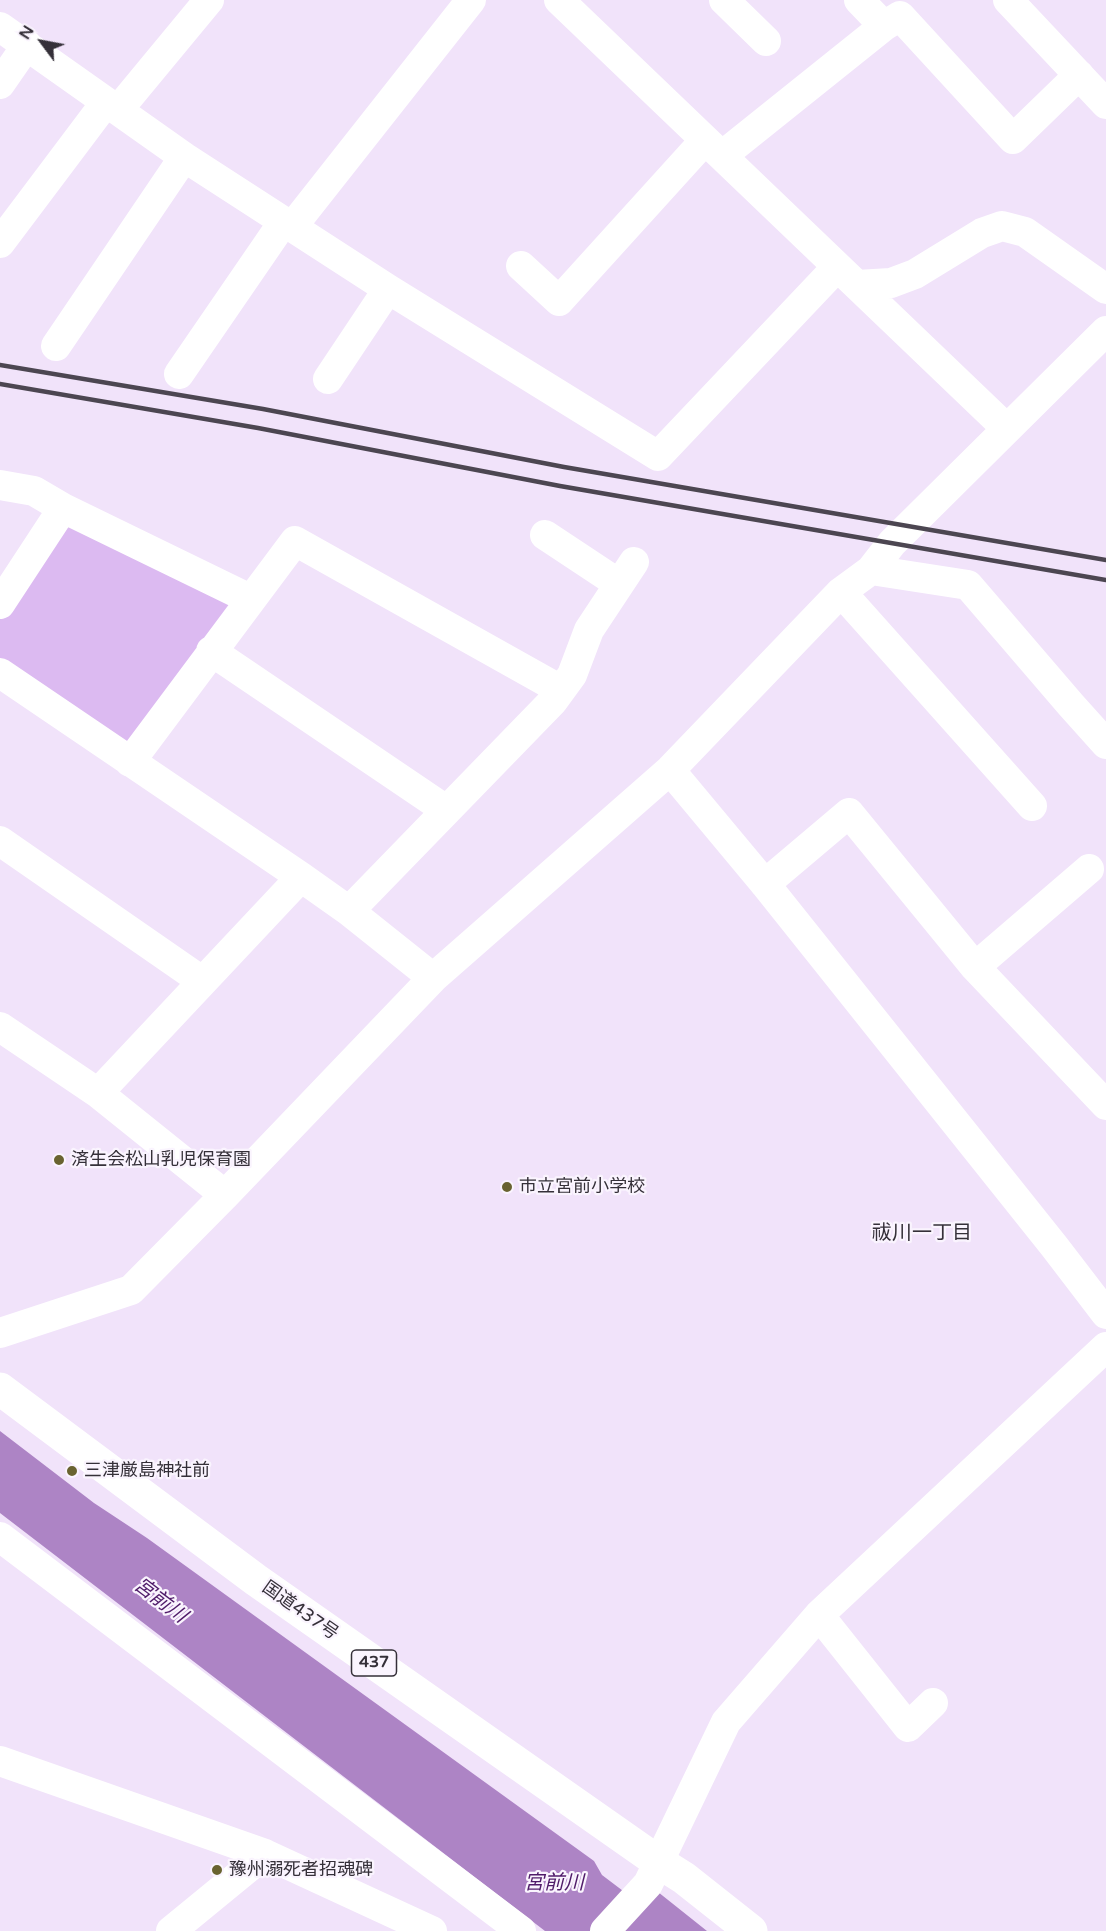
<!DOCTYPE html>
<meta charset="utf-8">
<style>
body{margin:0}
#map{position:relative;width:1106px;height:1931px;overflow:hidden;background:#f1e3fa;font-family:"Varela Round",sans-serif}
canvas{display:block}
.north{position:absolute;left:12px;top:12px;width:60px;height:60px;-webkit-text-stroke:4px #faf4fe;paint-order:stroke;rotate:302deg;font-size:16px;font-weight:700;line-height:24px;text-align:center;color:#353039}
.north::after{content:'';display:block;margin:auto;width:21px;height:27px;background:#353039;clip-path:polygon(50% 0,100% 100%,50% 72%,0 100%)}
</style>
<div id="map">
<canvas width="1106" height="1931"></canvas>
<div class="north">N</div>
</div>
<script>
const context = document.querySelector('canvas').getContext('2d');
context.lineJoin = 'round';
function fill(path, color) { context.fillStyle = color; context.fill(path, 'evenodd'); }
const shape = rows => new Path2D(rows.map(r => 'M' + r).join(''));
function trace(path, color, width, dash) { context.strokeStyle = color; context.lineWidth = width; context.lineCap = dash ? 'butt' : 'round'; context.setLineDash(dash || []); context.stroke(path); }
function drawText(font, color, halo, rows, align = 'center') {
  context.font = font + ' "Varela Round","Noto Sans JP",sans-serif'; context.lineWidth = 4.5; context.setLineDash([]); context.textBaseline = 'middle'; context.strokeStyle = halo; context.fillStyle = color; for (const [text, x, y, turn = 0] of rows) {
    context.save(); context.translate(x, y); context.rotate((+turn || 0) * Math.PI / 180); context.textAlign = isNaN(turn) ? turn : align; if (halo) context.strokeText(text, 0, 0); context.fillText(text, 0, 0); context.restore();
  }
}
const green = shape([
 [64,519,236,602,126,750,0,662,0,615]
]);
const water = shape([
 [0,1431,94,1503,147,1538,594,1861,602,1875,635,1900,658,1892,707,1931,545,1931,0,1513]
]);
const minor = shape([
 [559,0,1006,428],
 [724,0,766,41],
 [1008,0,1106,104],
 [884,26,900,16,1013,139,1079,75],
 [0,27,184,157,388,289,658,456,837,267],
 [0,84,27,45],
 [118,110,209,0],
 [723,155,884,26,859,0],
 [292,227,471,0],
 [0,243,106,102],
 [521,266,559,301,705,140],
 [857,285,891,283,915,274,982,233,1002,226,1025,232,1106,289],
 [56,346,184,157],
 [179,374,284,221],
 [328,379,388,289],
 [0,485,34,491,63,508,250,599],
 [545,535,619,584],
 [871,570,968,585,1071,705,1106,744],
 [841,592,1032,806],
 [0,604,63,508],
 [211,651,446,810],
 [0,673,301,877,349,911,433,978],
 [130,762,295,541,561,690],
 [670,770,765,884,1054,1246,1106,1314],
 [0,841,202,981],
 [765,884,849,813,975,967,1106,1105],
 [349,911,553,701,572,675,589,630,634,562],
 [975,967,1089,869],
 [0,1027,98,1093,225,1195],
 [98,1093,301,877],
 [0,1333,131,1290,225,1195,433,978,670,770,841,592,871,570,892,543,1106,331],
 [0,1537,521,1931],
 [819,1615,908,1727,933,1703],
 [0,1761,265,1854,432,1931],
 [171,1931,265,1854],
 [605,1931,648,1884,726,1722,819,1615,1106,1347]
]);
const trunk = shape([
 [0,1389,256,1580,657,1861,684,1878,751,1931]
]);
const rail = shape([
 [0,365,263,409,564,467,1106,560],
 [0,384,258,428,560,486,1106,580]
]);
const markers = [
 [59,1160,6,"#696330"],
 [507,1187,6,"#696330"],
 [72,1471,6,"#696330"],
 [217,1870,6,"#696330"]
];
const shields = [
 [374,1663,45]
];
const shieldNames = [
 ["437",374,1663]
];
const poiNames = [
 ["済生会松山乳児保育園",71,1160],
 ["市立宮前小学校",519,1187],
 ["三津厳島神社前",84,1471],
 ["豫州溺死者招魂碑",229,1870]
];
const streetNames = [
 ["国道437号",300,1611,35]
];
const neighbourhoodNames = [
 ["祓川一丁目",922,1234]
];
const waterNames = [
 ["宮前川",160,1601,37],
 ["宮前川",554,1884]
];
fill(green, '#dcbaf1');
fill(water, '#ad84c5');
trace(minor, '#fff', 30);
trace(trunk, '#fff', 33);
trace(rail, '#4c4651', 4.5);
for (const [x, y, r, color] of markers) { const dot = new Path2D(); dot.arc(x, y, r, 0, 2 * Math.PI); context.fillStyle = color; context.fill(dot); trace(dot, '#faf4fe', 2); }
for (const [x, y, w] of shields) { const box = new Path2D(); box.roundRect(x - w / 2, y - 13, w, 26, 4.5); context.fillStyle = '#faf4fe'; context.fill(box); trace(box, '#353039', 1.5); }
drawText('bold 16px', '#353039', null, shieldNames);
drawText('18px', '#353039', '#faf4fe', poiNames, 'left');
drawText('18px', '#353039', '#faf4fe', streetNames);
drawText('20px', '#353039', '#faf4fe', neighbourhoodNames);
drawText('italic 20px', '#4f1b69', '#faf4fe', waterNames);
</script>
